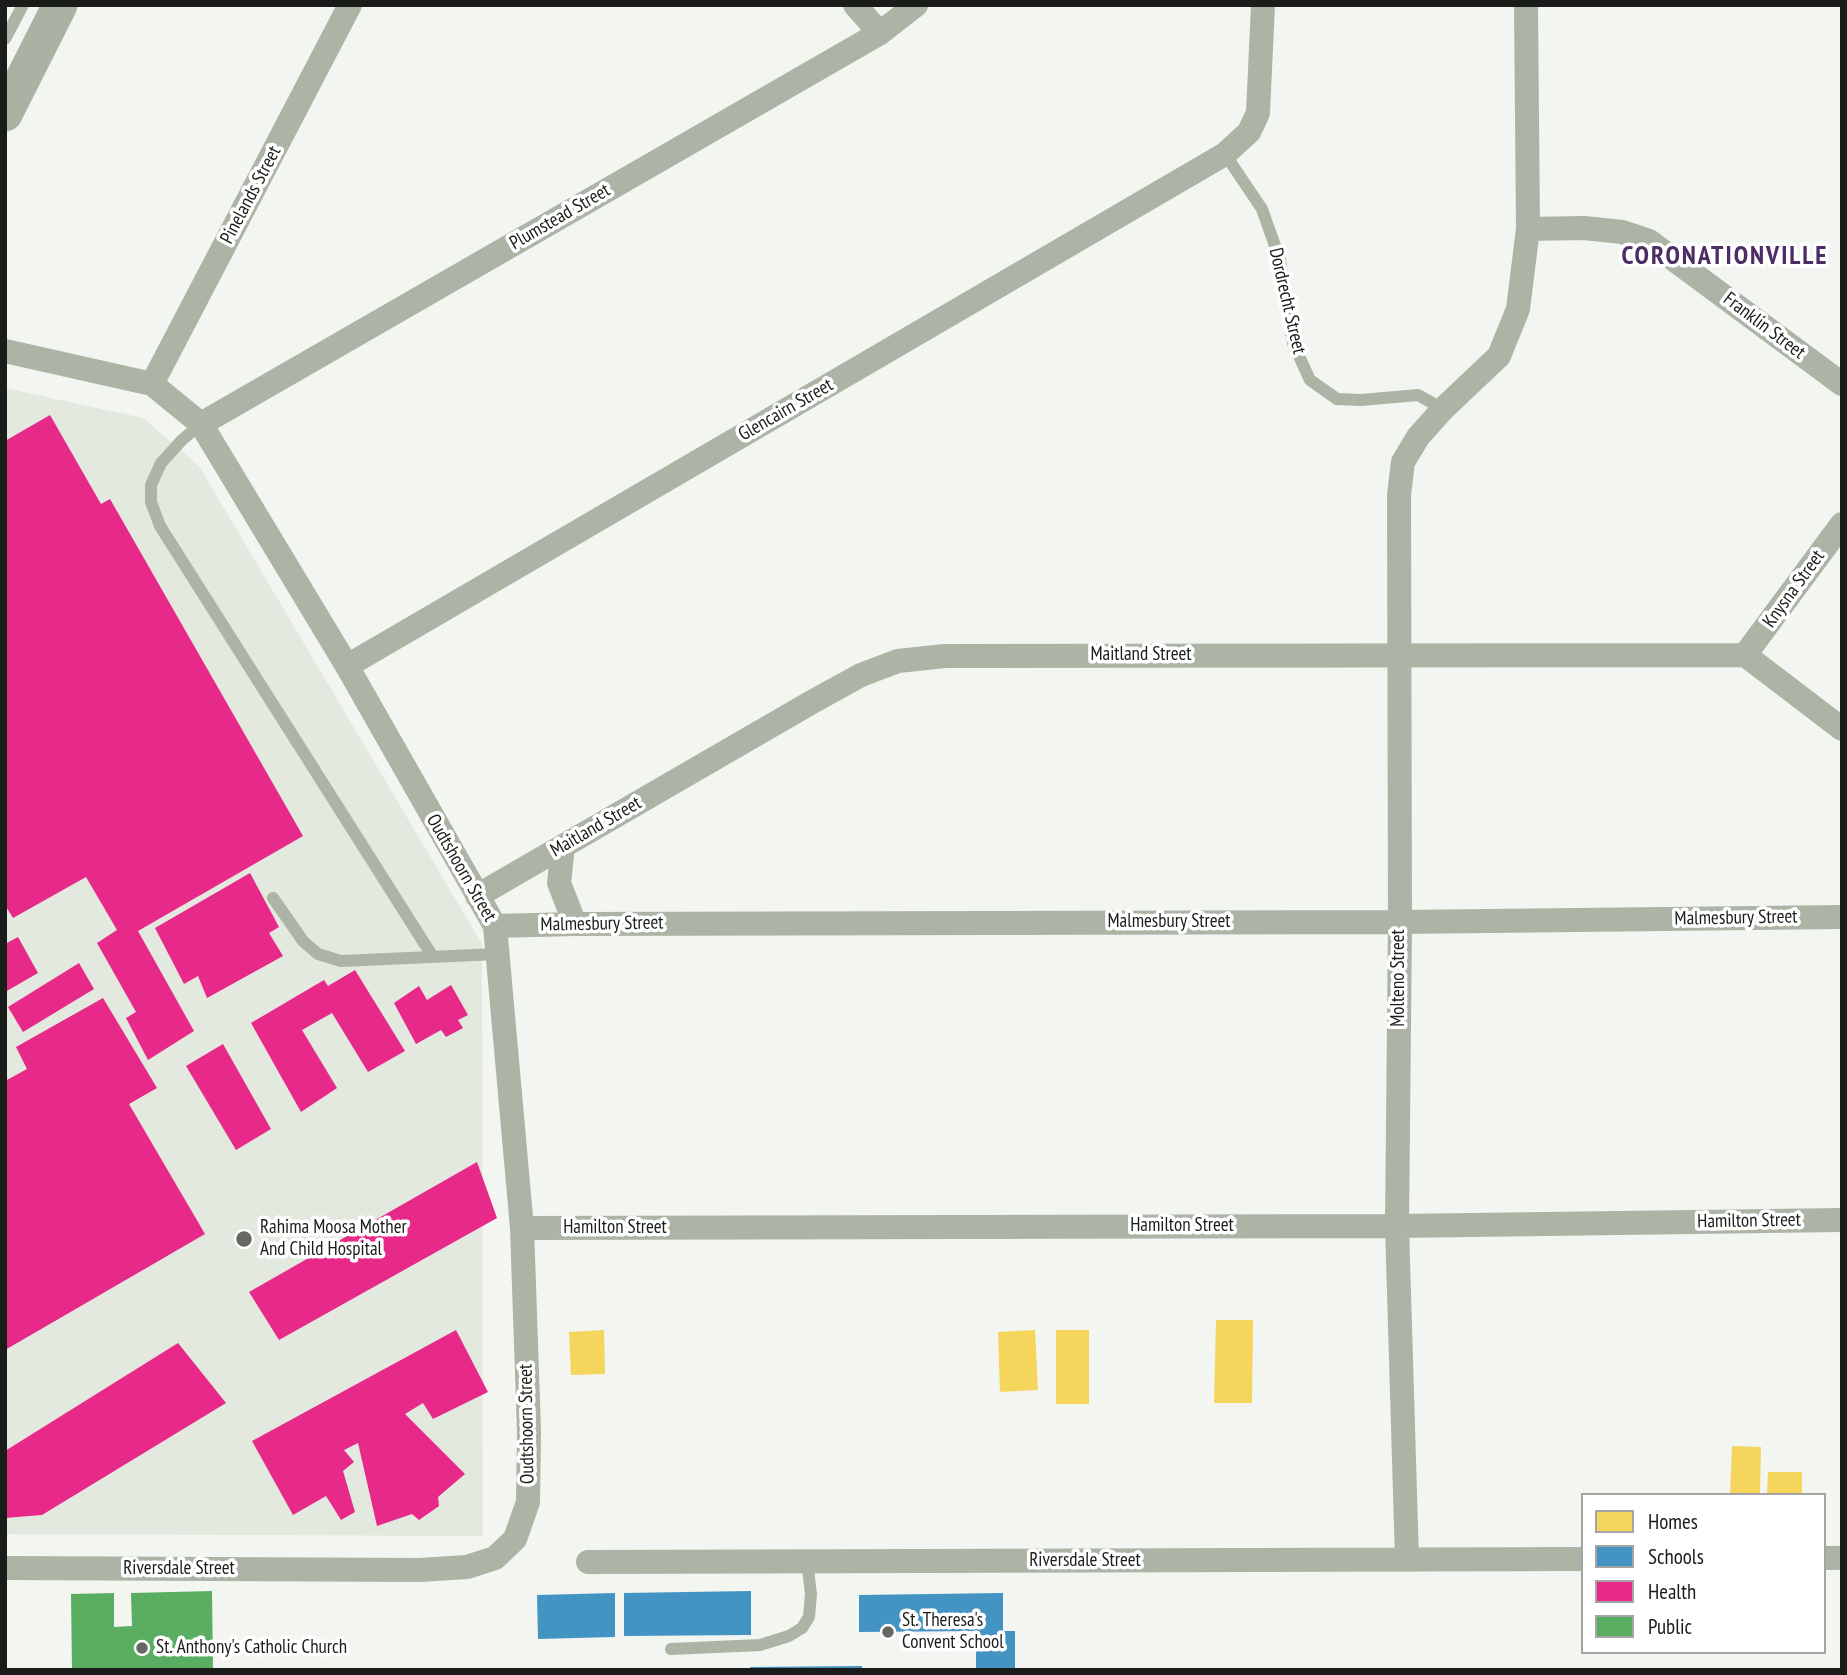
<!DOCTYPE html>
<style>
body{margin:0}
#map{position:relative;width:1847px;height:1675px;overflow:hidden;background:#f2f5f0;font-family:"PT Sans Narrow",sans-serif}
canvas{display:block}
.frame{position:absolute;inset:0;border:7px solid #1a1c19;pointer-events:none}
.legend{position:absolute;left:1581px;top:1493px;width:245px;height:161px;box-sizing:border-box;background:#fff;border:2px solid #a3a4a3;margin:0;padding:9px 12px;list-style:none;font-size:21px;color:#1a1c19}
.legend li{display:flex;align-items:center;gap:14px;height:35px}
.legend b{width:35px;border:2px solid #a3a4a3}
</style>
<div id="map">
<canvas width="1847" height="1675"></canvas>
<div class="frame"></div>
<ul class="legend">
<li><b style="height:19px;background:#f6d55c"></b>Homes</li>
<li><b style="height:19px;background:#4393c3"></b>Schools</li>
<li><b style="height:19px;background:#e7298a"></b>Health</li>
<li><b style="height:19px;background:#5aae61"></b>Public</li>
</ul>
</div>
<script>
const context = document.querySelector('canvas').getContext('2d');
context.lineJoin = 'round';
function fill(path, color) { context.fillStyle = color; context.fill(path, 'evenodd'); }
const shape = rows => new Path2D(rows.map(r => 'M' + r).join(''));
function trace(path, color, width, dash) { context.strokeStyle = color; context.lineWidth = width; context.lineCap = dash ? 'butt' : 'round'; context.setLineDash(dash || []); context.stroke(path); }
function drawText(font, color, halo, rows, align = 'center') {
  context.font = font + ' "PT Sans Narrow",sans-serif'; context.lineWidth = 7; context.setLineDash([]); context.textBaseline = 'middle'; context.strokeStyle = halo; context.fillStyle = color; for (const [text, x, y, turn = 0] of rows) {
    context.save(); context.translate(x, y); context.rotate((+turn || 0) * Math.PI / 180); context.textAlign = isNaN(turn) ? turn : align; if (halo) context.strokeText(text, 0, 0); context.fillText(text, 0, 0); context.restore();
  }
}
const built = shape([
 [5,388,143,418,199,466,482,944,483,1536,5,1534]
]);
const homes = shape([
 [1216,1320,1253,1320,1252,1403,1214,1403],
 [604,1330,605,1374,571,1375,569,1332],
 [1035,1330,1038,1390,1000,1392,998,1332],
 [1056,1330,1089,1330,1089,1404,1056,1404],
 [1732,1446,1761,1447,1760,1495,1730,1495],
 [1768,1472,1802,1472,1802,1495,1767,1495]
]);
const schools = shape([
 [751,1591,751,1635,624,1636,624,1593],
 [615,1593,615,1637,538,1639,537,1595],
 [1003,1593,1003,1631,1015,1631,1015,1669,976,1670,976,1631,859,1632,859,1595],
 [862,1666,862,1670,750,1670,750,1667]
]);
const health = shape([
 [50,415,101,504,110,499,303,836,138,931,194,1031,148,1060,126,1018,136,1012,97,943,117,930,86,877,13,918,5,905,5,441],
 [250,873,279,927,269,933,283,956,207,998,198,976,184,984,155,928],
 [18,937,38,973,5,992,5,944],
 [79,963,94,989,23,1032,8,1007],
 [355,970,405,1051,368,1072,332,1013,302,1030,337,1088,301,1112,251,1023,324,980,328,986],
 [451,985,468,1015,458,1020,463,1028,446,1037,441,1030,416,1044,394,1003,419,986,427,1000],
 [103,998,157,1088,129,1104,205,1234,5,1350,5,1081,27,1069,16,1047],
 [223,1044,271,1129,236,1150,186,1066],
 [477,1162,497,1218,279,1340,249,1292],
 [456,1330,488,1392,433,1419,423,1403,405,1414,465,1474,438,1497,439,1506,419,1520,412,1514,377,1526,358,1443,344,1450,354,1462,343,1471,355,1512,341,1520,326,1496,293,1515,252,1441],
 [178,1343,226,1403,42,1515,5,1518,5,1451]
]);
const public = shape([
 [212,1591,213,1670,72,1670,71,1594,114,1593,114,1627,132,1626,131,1593]
]);
const service = shape([
 [5,39,23,5],
 [1225,154,1262,209,1280,260,1293,343,1310,380,1337,399,1361,400,1418,395,1443,409],
 [201,424,182,440,161,463,151,485,151,502,160,526,433,957],
 [273,898,303,941,318,954,341,961,498,954],
 [671,1649,760,1645,789,1636,802,1628,809,1617,811,1594,807,1561]
]);
const minor = shape([
 [855,5,880,33],
 [1528,229,1584,228,1622,232,1649,241,1842,384],
 [5,351,152,384,201,424,347,666,495,926,522,1228,529,1431,528,1502,515,1539,495,1558,467,1567,420,1570,5,1568],
 [152,384,350,5],
 [201,424,880,33,916,5],
 [1745,655,1842,524],
 [347,666,1225,154,1249,132,1258,113,1263,5],
 [563,846,559,883,575,924],
 [477,896,812,702,861,675,898,661,945,656,1745,655,1842,729],
 [495,926,575,924,1400,922,1842,917],
 [522,1228,1397,1226,1842,1220],
 [1824,1558,1842,1558],
 [1407,1560,1397,1226,1400,922,1399,495,1403,462,1418,437,1443,409,1499,356,1518,309,1528,229,1526,5],
 [588,1562,1583,1559]
]);
const secondary = shape([
 [5,114,60,5]
]);
const markers = [
 [244,1239,9,"#666864"],
 [888,1632,7,"#666864"],
 [142,1648,7,"#666864"]
];
const streetNames = [
 ["Pinelands Street",251,195,-62],
 ["Plumstead Street",560,217,-30],
 ["Dordrecht Street",1287,301,77],
 ["Franklin Street",1764,326,37],
 ["Glencairn Street",786,410,-30],
 ["Knysna Street",1794,589,-54],
 ["Maitland Street",1141,655],
 ["Maitland Street",596,827,-30],
 ["Oudtshoorn Street",461,868,60],
 ["Malmesbury Street",1736,918,-1],
 ["Malmesbury Street",1169,922],
 ["Malmesbury Street",602,924,-1],
 ["Molteno Street",1399,978,-90],
 ["Hamilton Street",1749,1221,-1],
 ["Hamilton Street",1182,1226],
 ["Hamilton Street",615,1228],
 ["Oudtshoorn Street",527,1424,-91],
 ["Riversdale Street",1085,1561],
 ["Riversdale Street",179,1569]
];
const poiNames = [
 ["Rahima Moosa Mother",260,1228],
 ["And Child Hospital",260,1250],
 ["St. Theresa's",902,1621],
 ["Convent School",902,1643],
 ["St. Anthony's Catholic Church",156,1648]
];
const districtNames = [
 ["CORONATIONVILLE",1725,257]
];
fill(built, '#e3e9de');
fill(homes, '#f6d55c');
fill(schools, '#4393c3');
fill(health, '#e7298a');
fill(public, '#5aae61');
trace(service, '#abb4a5', 12);
trace(minor, '#abb4a5', 24);
trace(secondary, '#a9b2a3', 35);
for (const [x, y, r, color] of markers) { const dot = new Path2D(); dot.arc(x, y, r, 0, 2 * Math.PI); context.fillStyle = color; context.fill(dot); trace(dot, '#fff', 2.5); }
drawText('19px', '#1a1c19', '#fff', streetNames);
drawText('19px', '#1a1c19', '#fff', poiNames, 'left');
context.letterSpacing = '2px';
drawText('bold 26px', '#4d2b63', '#fff', districtNames);
context.letterSpacing = '0px';
</script>
